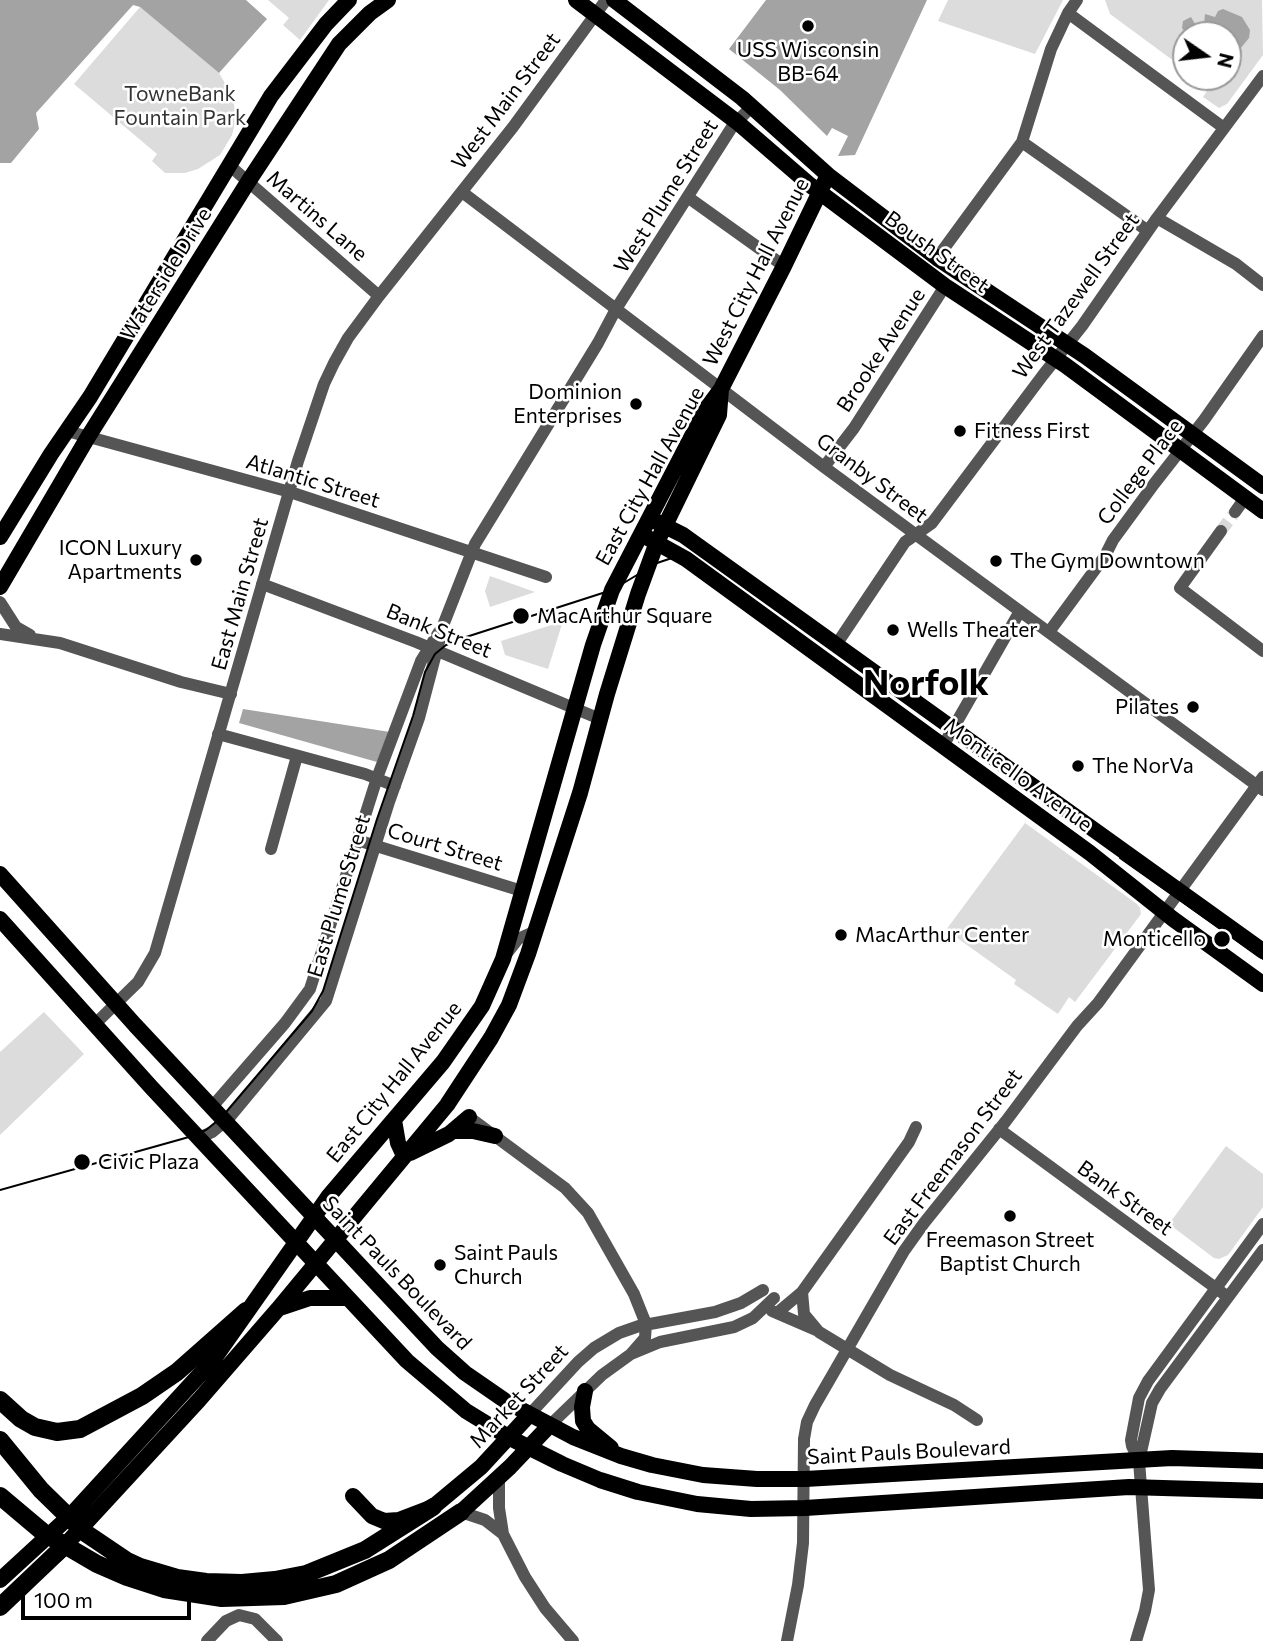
<!DOCTYPE html>
<style>
body{margin:0}
#map{position:relative;width:1263px;height:1641px;overflow:hidden;background:#fff;font-family:Commissioner,sans-serif}
canvas{display:block}
.north{position:absolute;left:1172px;top:21px;width:70px;height:70px;box-sizing:border-box;background:#fff;border:2px solid #999;border-radius:50%;rotate:104deg;font-size:19px;font-weight:700;line-height:28px;text-align:center;color:#000}
.north::after{content:'';display:block;margin:auto;width:24px;height:32px;background:#000;clip-path:polygon(50% 0,100% 100%,50% 72%,0 100%)}
.scale{position:absolute;left:21px;top:1588px;width:170px;height:32px;box-sizing:border-box;border:4px solid #000;border-top:0;padding-left:9px;font-size:21px;line-height:24px;white-space:nowrap;color:#000;-webkit-text-stroke:5px #fff;paint-order:stroke}
</style>
<div id="map">
<canvas width="1263" height="1641"></canvas>
<div class="north">N</div>
<div class="scale">100 m</div>
</div>
<script>
const context = document.querySelector('canvas').getContext('2d');
context.lineJoin = 'round';
function fill(path, color) { context.fillStyle = color; context.fill(path, 'evenodd'); }
const shape = rows => new Path2D(rows.map(r => 'M' + r).join(''));
function trace(path, color, width, dash) { context.strokeStyle = color; context.lineWidth = width; context.lineCap = dash ? 'butt' : 'round'; context.setLineDash(dash || []); context.stroke(path); }
function drawText(font, color, halo, rows, align = 'center') {
  context.font = font + ' Commissioner,sans-serif'; context.lineWidth = 5; context.setLineDash([]); context.textBaseline = 'middle'; context.strokeStyle = halo; context.fillStyle = color; for (const [text, x, y, turn = 0] of rows) {
    context.save(); context.translate(x, y); context.rotate((+turn || 0) * Math.PI / 180); context.textAlign = isNaN(turn) ? turn : align; if (halo) context.strokeText(text, 0, 0); context.fillText(text, 0, 0); context.restore();
  }
}
const green = shape([
 [268,0,329,0,300,40,283,25,289,18],
 [948,0,1063,0,1035,54,938,21],
 [1105,0,1262,0,1263,55,1227,104,1219,108,1203,97,1209,88,1195,77,1228,77,1228,35,1186,35,1186,70,1110,14],
 [140,7,219,73,233,97,236,119,232,135,220,155,198,169,185,173,165,173,152,161,157,154,74,84],
 [490,576,535,592,490,607,485,591],
 [558,623,562,624,548,669,505,655,501,641],
 [1025,823,1137,904,1140,908,1141,914,1075,1002,1069,997,1058,1014,1014,984,1016,980,946,930],
 [44,1012,84,1054,0,1135,0,1052],
 [1226,1146,1263,1174,1263,1207,1228,1255,1219,1259,1214,1258,1169,1224]
]);
const water = shape([
 [0,0,246,0,267,19,219,73,140,7,133,5,36,113,39,129,11,163,0,163],
 [766,0,927,0,855,155,838,156,848,136,832,128,827,136,780,90,729,49],
 [1223,9,1242,17,1250,30,1249,38,1240,49,1231,48,1228,44,1228,35,1208,31,1204,35,1187,35,1182,28,1183,21,1191,17,1195,24,1204,25,1205,14,1215,17,1218,11],
 [243,709,390,732,377,762,239,723]
]);
const minorTunnel = shape([
 [1221,531,1235,512]
]);
const minor = shape([
 [1068,13,1224,128],
 [1022,142,1148,231],
 [229,165,379,296],
 [462,192,824,467,1263,790],
 [689,198,784,266],
 [1157,218,1236,264,1263,285],
 [937,258,1022,142,1051,49,1068,13,1077,0],
 [67,431,290,492,546,577],
 [824,467,854,428,945,286],
 [1235,512,1245,498],
 [1221,531,1180,588,1263,651],
 [262,584,416,642,600,719],
 [0,602,16,627,30,635],
 [1049,632,1105,556,1113,540,1154,484,1204,420,1263,336],
 [0,634,60,643,181,682,231,694],
 [836,645,905,542,932,523,1043,375,1082,326,1157,218,1263,76],
 [218,734,365,774,395,786],
 [943,746,1020,611],
 [357,840,522,891],
 [271,849,297,756],
 [507,953,518,939,536,931],
 [94,1025,138,982,155,953,298,461,324,384,334,363,348,338,379,296,513,127,606,0],
 [211,1108,285,1023,310,989,377,778,421,661,439,632],
 [469,1117,565,1188,588,1213,634,1294,646,1324,645,1338,631,1354],
 [999,1129,1228,1297],
 [199,1138,212,1132,229,1118,326,1001,389,802,419,718,444,623,475,544,598,343,616,309,732,127,752,106],
 [802,1292,804,1314,819,1332,890,1375,954,1405,977,1420],
 [772,1311,816,1330],
 [777,1313,802,1292,909,1142,916,1127],
 [529,1415,578,1362,594,1348,619,1333,639,1326,715,1312,741,1303,763,1290],
 [549,1426,602,1375,631,1354,660,1342,734,1327,753,1318,774,1298],
 [1139,1461,1132,1446,1131,1440,1139,1398,1148,1381,1263,1224],
 [499,1477,499,1508,503,1534],
 [461,1512,485,1520,503,1534,525,1577,545,1608,573,1641],
 [207,1641,226,1621,239,1615,255,1619,277,1641],
 [787,1641,798,1585,803,1543,804,1439,807,1422,815,1405,904,1251,924,1223,1006,1121,1077,1026,1098,1003,1263,777],
 [1136,1641,1145,1611,1149,1590,1139,1461,1152,1403,1160,1389,1263,1250]
]);
const major = shape([
 [576,0,737,122,810,185,945,286,1065,365,1263,511],
 [614,0,742,98,828,175,937,258,1085,356,1263,486],
 [657,522,683,535,1263,951],
 [0,537,51,454,90,397,271,96,326,24,349,0],
 [648,538,686,559,1090,853,1173,919,1263,984],
 [0,587,88,437,248,182,339,44,370,13,388,0],
 [0,874,135,1025,437,1348,465,1373,507,1402,573,1437,621,1456,652,1465,703,1475,757,1479,805,1479,1172,1458,1263,1461],
 [0,919,151,1087,407,1361,466,1411,510,1438,562,1464,600,1480,638,1492,697,1504,751,1509,805,1508,1129,1487,1263,1491],
 [394,1120,398,1143,404,1156],
 [455,1131,473,1131,495,1136],
 [410,1153,449,1134,469,1117],
 [280,1308,310,1298,347,1298],
 [585,1391,582,1407,583,1421,588,1429,611,1448],
 [353,1496,372,1516,384,1521,399,1520,433,1507,481,1467,529,1415],
 [461,1512,510,1467,549,1426],
 [57,1554,199,1400,278,1309,447,1105,491,1038,509,1005,528,954,580,793,607,694,638,594,657,542,719,415,721,389],
 [0,1580,72,1514,214,1359,328,1197,443,1062,482,1006,503,959,593,645,612,590,706,409,721,389,784,266,828,175]
]);
const highway = shape([
 [0,1400,21,1419,35,1427,57,1432,80,1429,142,1396,177,1372,246,1311],
 [0,1440,41,1490,84,1532,127,1561,140,1567,177,1578,206,1582,242,1583,275,1580,306,1574,365,1550,433,1507],
 [0,1496,44,1533,97,1564,127,1577,164,1589,222,1598,284,1596,336,1584,389,1560,461,1512],
 [0,1607,62,1548]
]);
const tram = shape([
 [1120,858,1263,959],
 [0,1190,189,1137,206,1130,221,1118,312,1011,323,991,377,819,413,716,425,672,435,654,446,645,463,638,612,590,657,563,672,558,691,560,710,569,1082,839,1160,902,1263,977]
]);
const markers = [
 [808,26,7,"#000"],
 [636,404,7,"#000"],
 [960,431,7,"#000"],
 [196,560,7,"#000"],
 [996,561,7,"#000"],
 [521,616,9,"#000"],
 [893,630,7,"#000"],
 [1193,707,7,"#000"],
 [1078,766,7,"#000"],
 [841,935,7,"#000"],
 [1222,939,9,"#000"],
 [82,1162,9,"#000"],
 [1010,1216,7,"#000"],
 [440,1265,7,"#000"]
];
const poiNames = [
 ["USS Wisconsin",808,50,"center"],
 ["BB-64",808,74,"center"],
 ["Dominion",622,392,"right"],
 ["Enterprises",622,416,"right"],
 ["Fitness First",974,431],
 ["ICON Luxury",182,548,"right"],
 ["Apartments",182,572,"right"],
 ["The Gym Downtown",1010,561],
 ["MacArthur Square",537,616],
 ["Wells Theater",907,630],
 ["Pilates",1179,707,"right"],
 ["The NorVa",1092,766],
 ["MacArthur Center",855,935],
 ["Monticello",1206,939,"right"],
 ["Civic Plaza",98,1162],
 ["Freemason Street",1010,1240,"center"],
 ["Baptist Church",1010,1264,"center"],
 ["Saint Pauls",454,1253],
 ["Church",454,1277]
];
const parkNames = [
 ["TowneBank",180,94],
 ["Fountain Park",180,118]
];
const streetNames = [
 ["West Main Street",506,101,-53],
 ["West Plume Street",666,196,-58],
 ["Martins Lane",317,216,41],
 ["Boush Street",937,252,36],
 ["West City Hall Avenue",756,272,-63],
 ["Waterside Drive",166,274,-58],
 ["West Tazewell Street",1076,296,-54],
 ["Brooke Avenue",881,350,-57],
 ["College Place",1140,472,-53],
 ["East City Hall Avenue",650,476,-61],
 ["Granby Street",872,478,37],
 ["Atlantic Street",313,481,17],
 ["East Main Street",240,594,-74],
 ["Bank Street",439,631,22],
 ["Monticello Avenue",1018,775,36],
 ["Court Street",445,847,17],
 ["East Plume Street",339,896,-73],
 ["East City Hall Avenue",394,1082,-51],
 ["East Freemason Street",953,1157,-53],
 ["Bank Street",1125,1198,36],
 ["Saint Pauls Boulevard",397,1273,46],
 ["Market Street",519,1396,-47],
 ["Saint Pauls Boulevard",909,1452,-3]
];
const townNames = [
 ["Norfolk",926,683]
];
fill(green, '#dcdcdc');
fill(water, '#a3a3a3');
trace(minorTunnel, '#d9d9d9', 12, [12, 6]);
trace(minor, '#555', 12);
trace(major, '#000', 16);
trace(highway, '#000', 18);
trace(tram, '#000', 2);
for (const [x, y, r, color] of markers) { const dot = new Path2D(); dot.arc(x, y, r, 0, 2 * Math.PI); context.fillStyle = color; context.fill(dot); trace(dot, '#fff', 2.5); }
drawText('21px', '#000', '#fff', poiNames, 'left');
drawText('21px', '#333', '#fff', parkNames);
drawText('21px', '#000', '#fff', streetNames);
drawText('bold 35px', '#000', '#fff', townNames);
</script>
